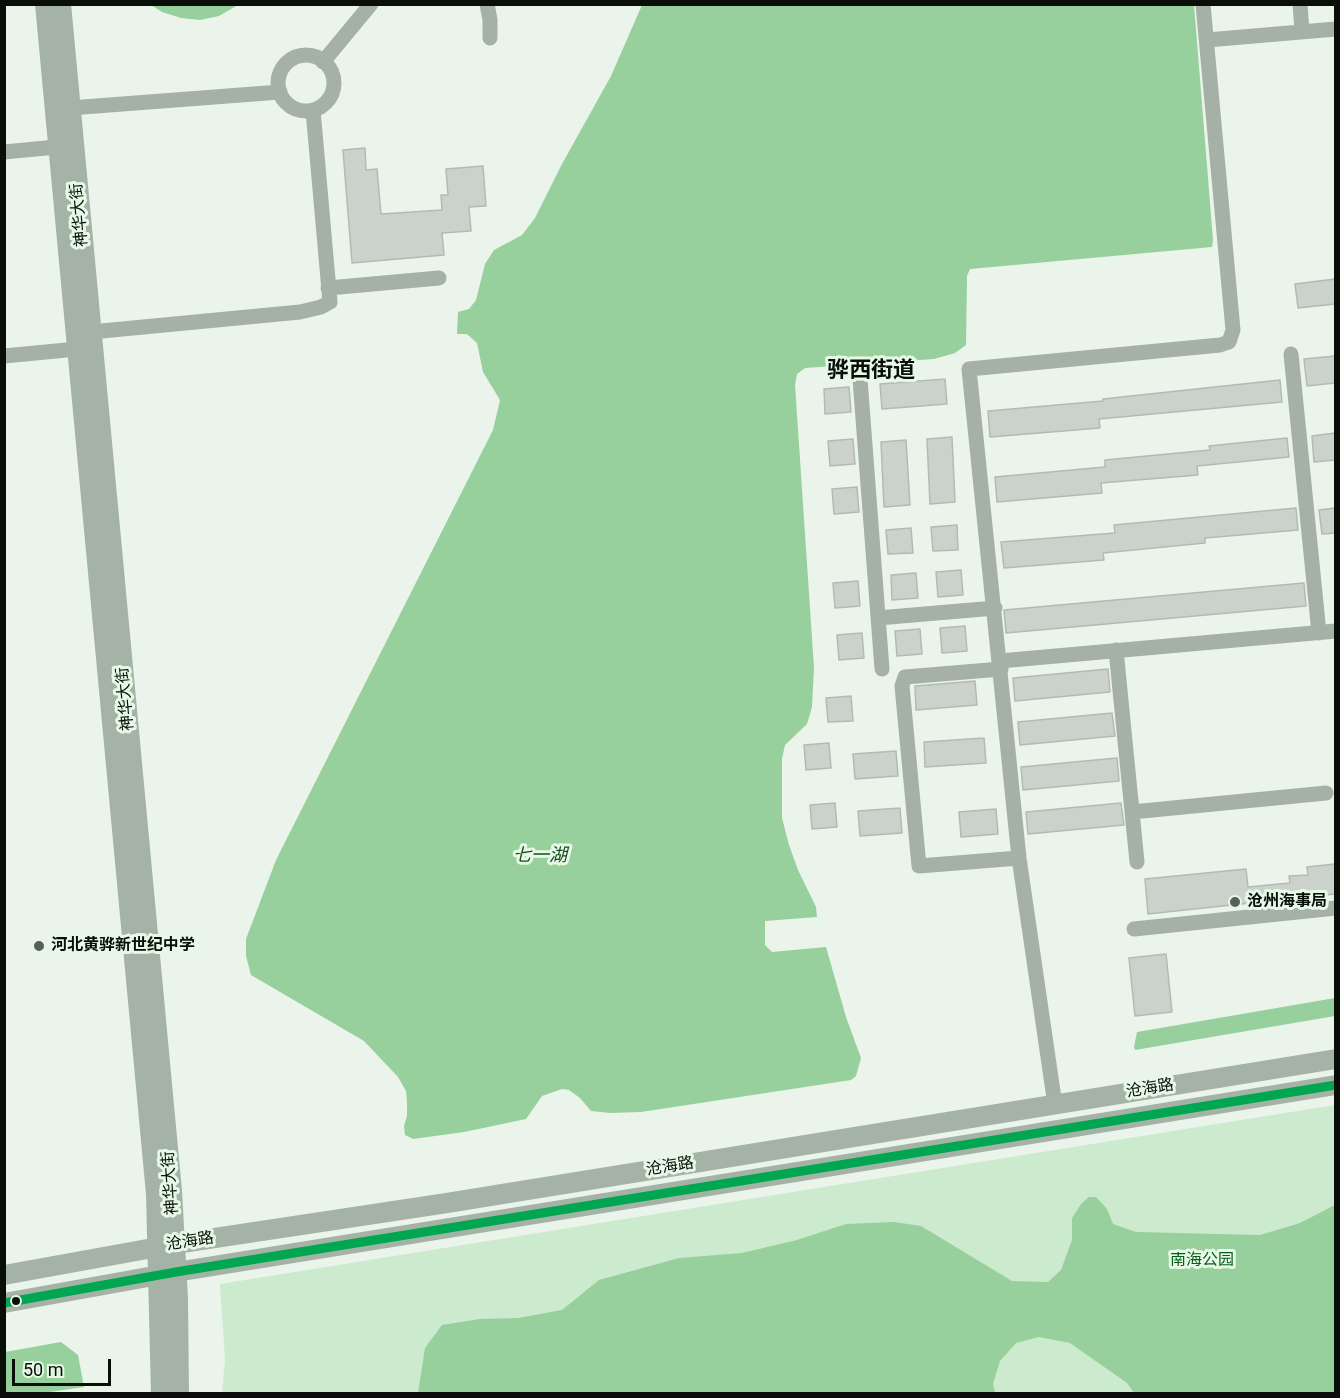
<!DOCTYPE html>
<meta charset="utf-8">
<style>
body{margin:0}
#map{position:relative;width:1340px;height:1398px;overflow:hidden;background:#eaf4ea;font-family:Roboto,sans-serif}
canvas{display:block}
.frame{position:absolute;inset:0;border:6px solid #090e09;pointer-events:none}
.scale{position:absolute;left:12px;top:1359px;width:99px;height:27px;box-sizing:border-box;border:3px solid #090e09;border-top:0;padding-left:8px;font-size:18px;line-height:21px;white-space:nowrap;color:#090e09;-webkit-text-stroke:4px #e6f8e6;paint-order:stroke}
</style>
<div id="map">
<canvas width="1340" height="1398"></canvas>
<div class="frame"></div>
<div class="scale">50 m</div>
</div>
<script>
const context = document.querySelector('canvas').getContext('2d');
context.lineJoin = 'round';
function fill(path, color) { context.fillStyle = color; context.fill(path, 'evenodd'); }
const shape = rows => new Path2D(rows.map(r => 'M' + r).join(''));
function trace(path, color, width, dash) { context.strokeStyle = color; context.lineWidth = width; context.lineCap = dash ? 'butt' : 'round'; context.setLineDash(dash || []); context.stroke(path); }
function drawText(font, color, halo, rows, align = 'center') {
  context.font = font + ' Roboto,"Noto Sans SC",sans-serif'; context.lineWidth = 6; context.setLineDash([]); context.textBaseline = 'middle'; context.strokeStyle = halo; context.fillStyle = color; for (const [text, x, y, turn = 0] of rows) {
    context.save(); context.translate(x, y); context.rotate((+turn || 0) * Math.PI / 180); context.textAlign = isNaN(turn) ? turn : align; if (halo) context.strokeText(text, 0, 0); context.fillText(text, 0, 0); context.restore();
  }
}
const green = shape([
 [1335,1105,1335,1393,222,1393,225,1359,220,1284]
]);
const water = shape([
 [151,5,238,5,219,16,200,20,181,18,162,12],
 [642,5,1194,5,1213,240,1212,247,970,269,967,276,966,345,955,353,934,359,805,368,797,374,795,385,814,668,812,707,807,724,785,745,782,759,782,818,789,845,798,870,816,907,817,917,765,921,765,945,772,952,826,947,846,1017,861,1058,856,1076,851,1080,641,1112,610,1113,591,1111,580,1098,569,1090,562,1089,542,1096,526,1119,464,1132,413,1139,405,1135,404,1126,407,1116,407,1101,406,1091,398,1077,364,1041,251,975,246,956,246,939,276,860,493,430,500,400,483,372,477,343,467,334,457,334,458,312,469,309,476,300,485,264,494,250,522,235,535,218,562,164,611,76],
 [1335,998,1335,1016,1135,1050,1134,1047,1137,1032],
 [1089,1197,1096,1197,1107,1209,1113,1224,1136,1232,1260,1235,1300,1223,1335,1205,1335,1393,1134,1393,1127,1383,1070,1343,1039,1337,1016,1343,1000,1361,993,1384,995,1393,418,1393,425,1348,442,1325,480,1319,518,1318,562,1310,599,1280,679,1258,742,1253,797,1240,846,1224,894,1222,921,1226,1012,1281,1048,1282,1061,1270,1072,1240,1072,1218,1081,1204],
 [61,1342,78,1355,84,1387,43,1393,5,1393,5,1352]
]);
const building = shape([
 [365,148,366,170,377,169,381,214,442,210,441,195,448,195,446,169,483,166,486,206,469,207,471,231,442,233,444,255,352,263,343,150,365,148],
 [1335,279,1335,304,1298,308,1295,284,1335,279],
 [1335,356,1335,383,1307,386,1304,359,1335,356],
 [945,379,947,404,882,409,880,384,945,379],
 [1280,380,1282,402,1099,419,1100,428,990,437,988,411,1103,401,1103,399,1280,380],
 [849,387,851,412,825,414,824,389,849,387],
 [1335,433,1335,460,1314,462,1312,436,1335,433],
 [952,437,955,502,930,504,927,439,952,437],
 [1287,438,1289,457,1197,466,1198,475,1101,483,1102,493,997,502,995,477,1105,467,1105,460,1210,450,1209,446,1287,438],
 [853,439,855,464,830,466,828,441,853,439],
 [906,440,910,505,884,507,881,442,906,440],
 [857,487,859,512,834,514,832,489,857,487],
 [1296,508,1298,530,1205,538,1205,543,1103,553,1104,560,1004,568,1001,542,1115,533,1114,525,1296,508],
 [1335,508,1335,533,1322,534,1319,510,1335,508],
 [957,525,958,550,933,551,931,527,957,525],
 [911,528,913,553,888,554,886,530,911,528],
 [961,570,963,595,938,597,936,572,961,570],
 [916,573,918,598,892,600,891,575,916,573],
 [858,581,860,606,835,608,833,583,858,581],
 [1304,583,1306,606,1006,633,1004,610,1304,583],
 [965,626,967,651,942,653,940,628,965,626],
 [920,629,922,654,897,656,895,631,920,629],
 [862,633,864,658,839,660,837,635,862,633],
 [1108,669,1110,692,1015,701,1013,678,1108,669],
 [975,681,977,705,916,710,915,686,975,681],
 [851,696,853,721,828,722,826,698,851,696],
 [1112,713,1115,736,1020,745,1018,722,1112,713],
 [984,738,986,763,925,767,924,742,984,738],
 [829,743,831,768,806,770,804,745,829,743],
 [896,751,898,776,855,779,853,754,896,751],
 [1117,758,1119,781,1023,790,1021,767,1117,758],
 [835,803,837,827,812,829,810,805,835,803],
 [1121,803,1124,825,1028,834,1026,812,1121,803],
 [900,808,902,833,860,836,858,811,900,808],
 [996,809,998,834,961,837,959,812,996,809],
 [1335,864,1335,894,1148,914,1145,879,1246,869,1248,887,1290,883,1289,876,1308,875,1307,867,1335,864],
 [1166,954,1172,1012,1135,1016,1129,958,1166,954]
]);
const minor = shape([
 [487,4,490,20,490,38],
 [1300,4,1302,31],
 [1207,40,1336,29],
 '278 83a28 28 0 1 1 56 0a28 28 0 1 1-56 0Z',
 [323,62,371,4],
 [70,108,280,92],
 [4,152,67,146],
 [328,288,439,278],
 [91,332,300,312,321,307,330,302,313,110],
 [1291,354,1319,633],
 [4,356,77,349],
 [860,379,882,669],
 [878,618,995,608],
 [1116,650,1137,862],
 [1000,661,1336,631],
 [1001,669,905,677,902,686,919,866,1019,858],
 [1132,812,1326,793],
 [1134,929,1336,908],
 [1055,1105,1019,858,969,369,1220,345,1229,342,1233,330,1203,4]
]);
const major = shape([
 [45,4,156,1194,161,1394],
 [61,4,172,1191,178,1298,179,1394],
 [4,1275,175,1244,447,1203,1336,1059],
 [4,1303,176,1272,1336,1085]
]);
const bus1 = shape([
 [4,1303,176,1272,1336,1085]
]);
const markers = [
 [1235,902,6,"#585e58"],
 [39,946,6,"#585e58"],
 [16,1301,5,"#090e09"]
];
const streetNames = [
 ["神华大街",80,215,-95],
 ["神华大街",126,699,-95],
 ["沧海路",1150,1089,-9],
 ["沧海路",670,1167,-9],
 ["神华大街",171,1183,-94],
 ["沧海路",190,1242,-9]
];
const poiNames = [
 ["沧州海事局",1247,902],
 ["河北黄骅新世纪中学",51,946]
];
const parkNames = [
 ["南海公园",1202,1261]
];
const waterNames = [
 ["七一湖",540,856]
];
const districtNames = [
 ["骅西街道",871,371]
];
fill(green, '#cceacd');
fill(water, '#97d09c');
fill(building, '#cbd2cb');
trace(building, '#b3bab3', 1.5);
trace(minor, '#a5b1a6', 15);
trace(major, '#a5b3a6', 20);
trace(bus1, '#00a651', 9);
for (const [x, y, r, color] of markers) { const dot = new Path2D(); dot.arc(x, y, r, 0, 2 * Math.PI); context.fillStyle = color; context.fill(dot); trace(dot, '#e6f8e6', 2); }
drawText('16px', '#090e09', '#e6f8e6', streetNames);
drawText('bold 16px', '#090e09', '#e6f8e6', poiNames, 'left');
drawText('16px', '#075e1c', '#e6f8e6', parkNames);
drawText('italic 18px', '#154b1d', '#e6f8e6', waterNames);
drawText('bold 22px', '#090e09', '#e6f8e6', districtNames);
</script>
